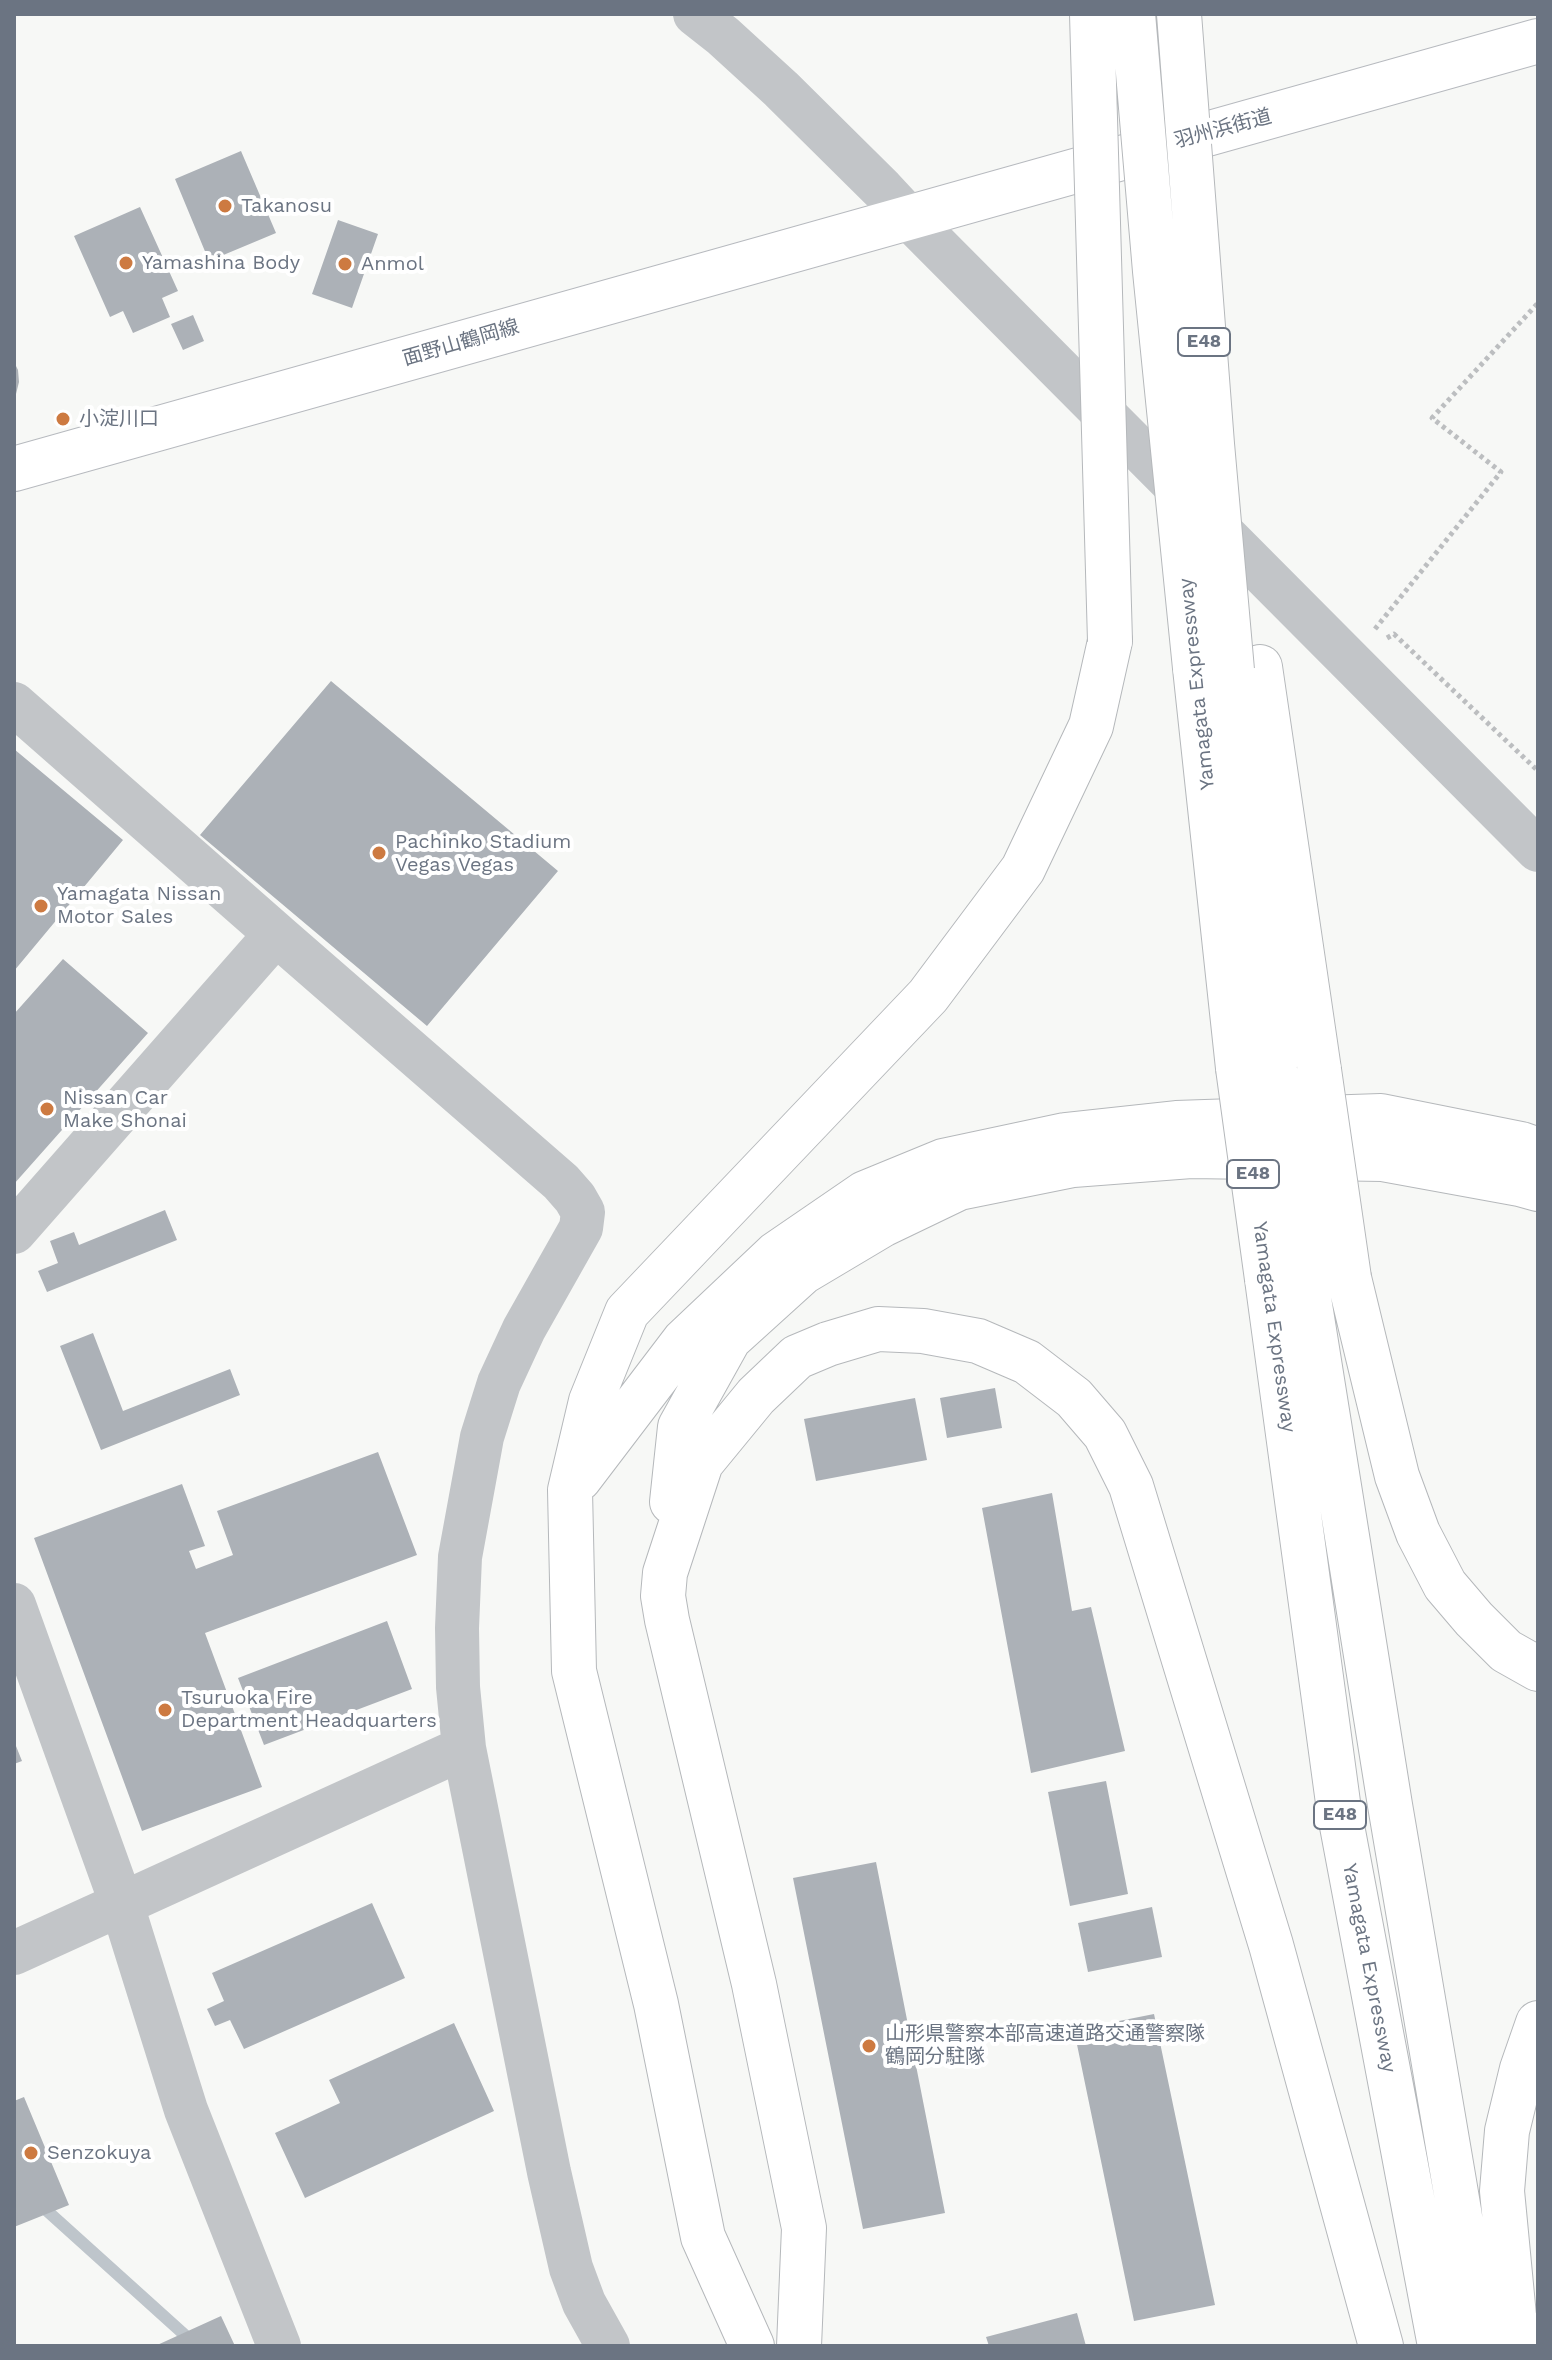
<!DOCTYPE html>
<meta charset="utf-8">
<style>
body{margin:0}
#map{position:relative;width:1552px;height:2360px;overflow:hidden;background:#f7f8f6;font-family:"Work Sans",sans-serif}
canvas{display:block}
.frame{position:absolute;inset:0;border:16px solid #6b7482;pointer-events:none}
</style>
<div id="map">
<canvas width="1552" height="2360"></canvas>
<div class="frame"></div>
</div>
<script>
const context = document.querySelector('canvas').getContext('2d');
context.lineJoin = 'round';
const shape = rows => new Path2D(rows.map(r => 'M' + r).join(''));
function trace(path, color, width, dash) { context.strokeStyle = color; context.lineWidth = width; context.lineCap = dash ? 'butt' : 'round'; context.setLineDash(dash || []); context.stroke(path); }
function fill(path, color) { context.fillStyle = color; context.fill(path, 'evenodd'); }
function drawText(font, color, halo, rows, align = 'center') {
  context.font = font + ' "Work Sans","Noto Sans JP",sans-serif'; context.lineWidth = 8; context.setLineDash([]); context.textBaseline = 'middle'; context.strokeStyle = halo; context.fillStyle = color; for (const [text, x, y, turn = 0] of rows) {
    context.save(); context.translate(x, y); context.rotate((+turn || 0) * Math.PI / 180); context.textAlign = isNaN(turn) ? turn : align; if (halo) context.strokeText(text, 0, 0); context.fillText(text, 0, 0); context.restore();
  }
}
const stream = shape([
 [14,2181,197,2346]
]);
const building = shape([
 [241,151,276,233,209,261,175,179],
 [140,207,178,291,162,298,170,317,133,333,123,311,110,317,74,236],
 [338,220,378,234,352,308,312,294],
 [193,315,204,341,183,350,171,324],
 [14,362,18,370,19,382,15,398],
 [331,681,558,871,427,1026,200,835],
 [14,749,123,840,14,971],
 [63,959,148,1033,14,1184,14,1014],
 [165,1210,177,1240,47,1292,38,1271,58,1263,50,1241,74,1232,79,1245],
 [93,1333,123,1411,230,1369,240,1395,101,1450,60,1346],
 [995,1388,1002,1428,947,1438,940,1398],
 [915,1398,927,1460,816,1481,804,1419],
 [378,1452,417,1555,205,1633,262,1787,142,1831,34,1538,182,1484,205,1546,189,1551,196,1569,233,1555,217,1511],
 [1052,1493,1072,1611,1091,1607,1125,1751,1031,1773,982,1508],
 [387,1621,412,1689,264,1745,238,1678],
 [14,1741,22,1761,14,1764],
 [1106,1781,1128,1894,1070,1906,1048,1792],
 [876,1862,945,2213,863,2229,793,1878],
 [372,1903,405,1978,244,2049,230,2020,215,2026,207,2009,224,2001,212,1973],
 [1152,1907,1162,1957,1088,1972,1078,1923],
 [1154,2014,1215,2305,1134,2321,1074,2030],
 [454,2023,494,2111,305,2198,275,2133,340,2103,329,2080],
 [24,2097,69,2205,14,2227,14,2101],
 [1077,2313,1086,2346,989,2346,986,2337],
 [221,2316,235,2346,155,2346]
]);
const path = shape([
 [1375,629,1501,472,1432,418,1538,303],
 [1387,638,1394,634,1538,771]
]);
const tertiary = shape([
 [695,14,723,36,781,89,882,189,909,218,1538,850],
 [14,704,276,934],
 [14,1232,276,934,561,1182,575,1198,583,1212,581,1228,524,1329,499,1383,482,1437,460,1557,457,1628,458,1687,464,1748],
 [14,1605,122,1905,186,2110,279,2346],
 [14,1953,464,1748,549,2172,571,2268,584,2303,608,2346]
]);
const secondary = shape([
 [14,469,1538,41]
]);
const motorway = shape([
 [1260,667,1319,1070],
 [1195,668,1238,1068],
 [1235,692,1275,1070],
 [1349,1278,1397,1476,1418,1533,1445,1585,1474,1619,1506,1651,1538,1669],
 [1267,1279,1339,1810,1440,2346],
 [1306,1280,1390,1805,1482,2346],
 [579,1479,684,1341,776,1254,865,1193,943,1161,1065,1135,1176,1123,1381,1116,1521,1144,1538,1150],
 [672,1502,680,1427,729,1339,803,1272,882,1225,959,1188,1073,1165,1191,1156,1383,1159,1520,1184,1538,1189],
 [752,2346,703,2237,656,2004,574,1671,570,1490,591,1401,627,1312,928,996,1023,869,1091,726,1110,641],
 [799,2346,804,2228,754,1984,667,1620,663,1596,665,1573,701,1463,756,1396,797,1357,828,1344,878,1329,923,1331,978,1341,1027,1362,1074,1398,1105,1434,1131,1486,1271,1945,1381,2346],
 [1521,2346,1514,2316,1502,2191,1507,2131,1522,2069,1538,2023]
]);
const motorwayBridge = shape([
 [1092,14,1110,641],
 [1133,14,1155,271,1195,668],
 [1179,14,1212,444,1232,670],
 [1238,1068,1267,1279],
 [1275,1070,1306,1280],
 [1319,1070,1349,1278]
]);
const markers = [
 [225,206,8,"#cd7a41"],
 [126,263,8,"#cd7a41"],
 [345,264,8,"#cd7a41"],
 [63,419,8,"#cd7a41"],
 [379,853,8,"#cd7a41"],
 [41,906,8,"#cd7a41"],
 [47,1109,8,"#cd7a41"],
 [165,1710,8,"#cd7a41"],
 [869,2046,8,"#cd7a41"],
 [31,2153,8,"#cd7a41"]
];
const shields = [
 [1204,342,52],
 [1253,1174,52],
 [1340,1815,52]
];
const shieldNames = [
 ["E48",1204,342],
 ["E48",1253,1174],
 ["E48",1340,1815]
];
const streetNames = [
 ["羽州浜街道",1223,129,-15],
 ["面野山鶴岡線",461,343,-16],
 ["Yamagata Expressway",1197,684,-96],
 ["Yamagata Expressway",1274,1327,82],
 ["Yamagata Expressway",1369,1968,79]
];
const poiNames = [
 ["Takanosu",241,206],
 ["Yamashina Body",142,263],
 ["Anmol",361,264],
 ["小淀川口",79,419],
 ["Pachinko Stadium",395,842],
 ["Vegas Vegas",395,865],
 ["Yamagata Nissan",57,894],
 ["Motor Sales",57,917],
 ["Nissan Car",63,1098],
 ["Make Shonai",63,1121],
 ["Tsuruoka Fire",181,1698],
 ["Department Headquarters",181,1721],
 ["山形県警察本部高速道路交通警察隊",885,2034],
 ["鶴岡分駐隊",885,2057],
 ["Senzokuya",47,2153]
];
trace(stream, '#bec5cb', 12);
fill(building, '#acb1b7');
trace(secondary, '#b7babf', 46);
trace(motorway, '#b5b8bb', 46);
trace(path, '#bcbec0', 5, [4, 4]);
trace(tertiary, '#c2c5c8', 44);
trace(secondary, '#fff', 44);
trace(motorway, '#fff', 44);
trace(motorwayBridge, '#b5b8bb', 46, []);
trace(motorwayBridge, '#fff', 44);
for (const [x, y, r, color] of markers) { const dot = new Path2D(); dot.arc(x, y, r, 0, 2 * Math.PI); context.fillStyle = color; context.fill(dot); trace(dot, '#fff', 3); }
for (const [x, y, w] of shields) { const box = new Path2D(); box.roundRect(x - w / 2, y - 14, w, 28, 6); context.fillStyle = '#fff'; context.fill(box); trace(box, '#6b7482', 2); }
drawText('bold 18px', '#6b7482', null, shieldNames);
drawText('20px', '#6b7482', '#fff', streetNames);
drawText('20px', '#6b7482', '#fff', poiNames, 'left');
</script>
